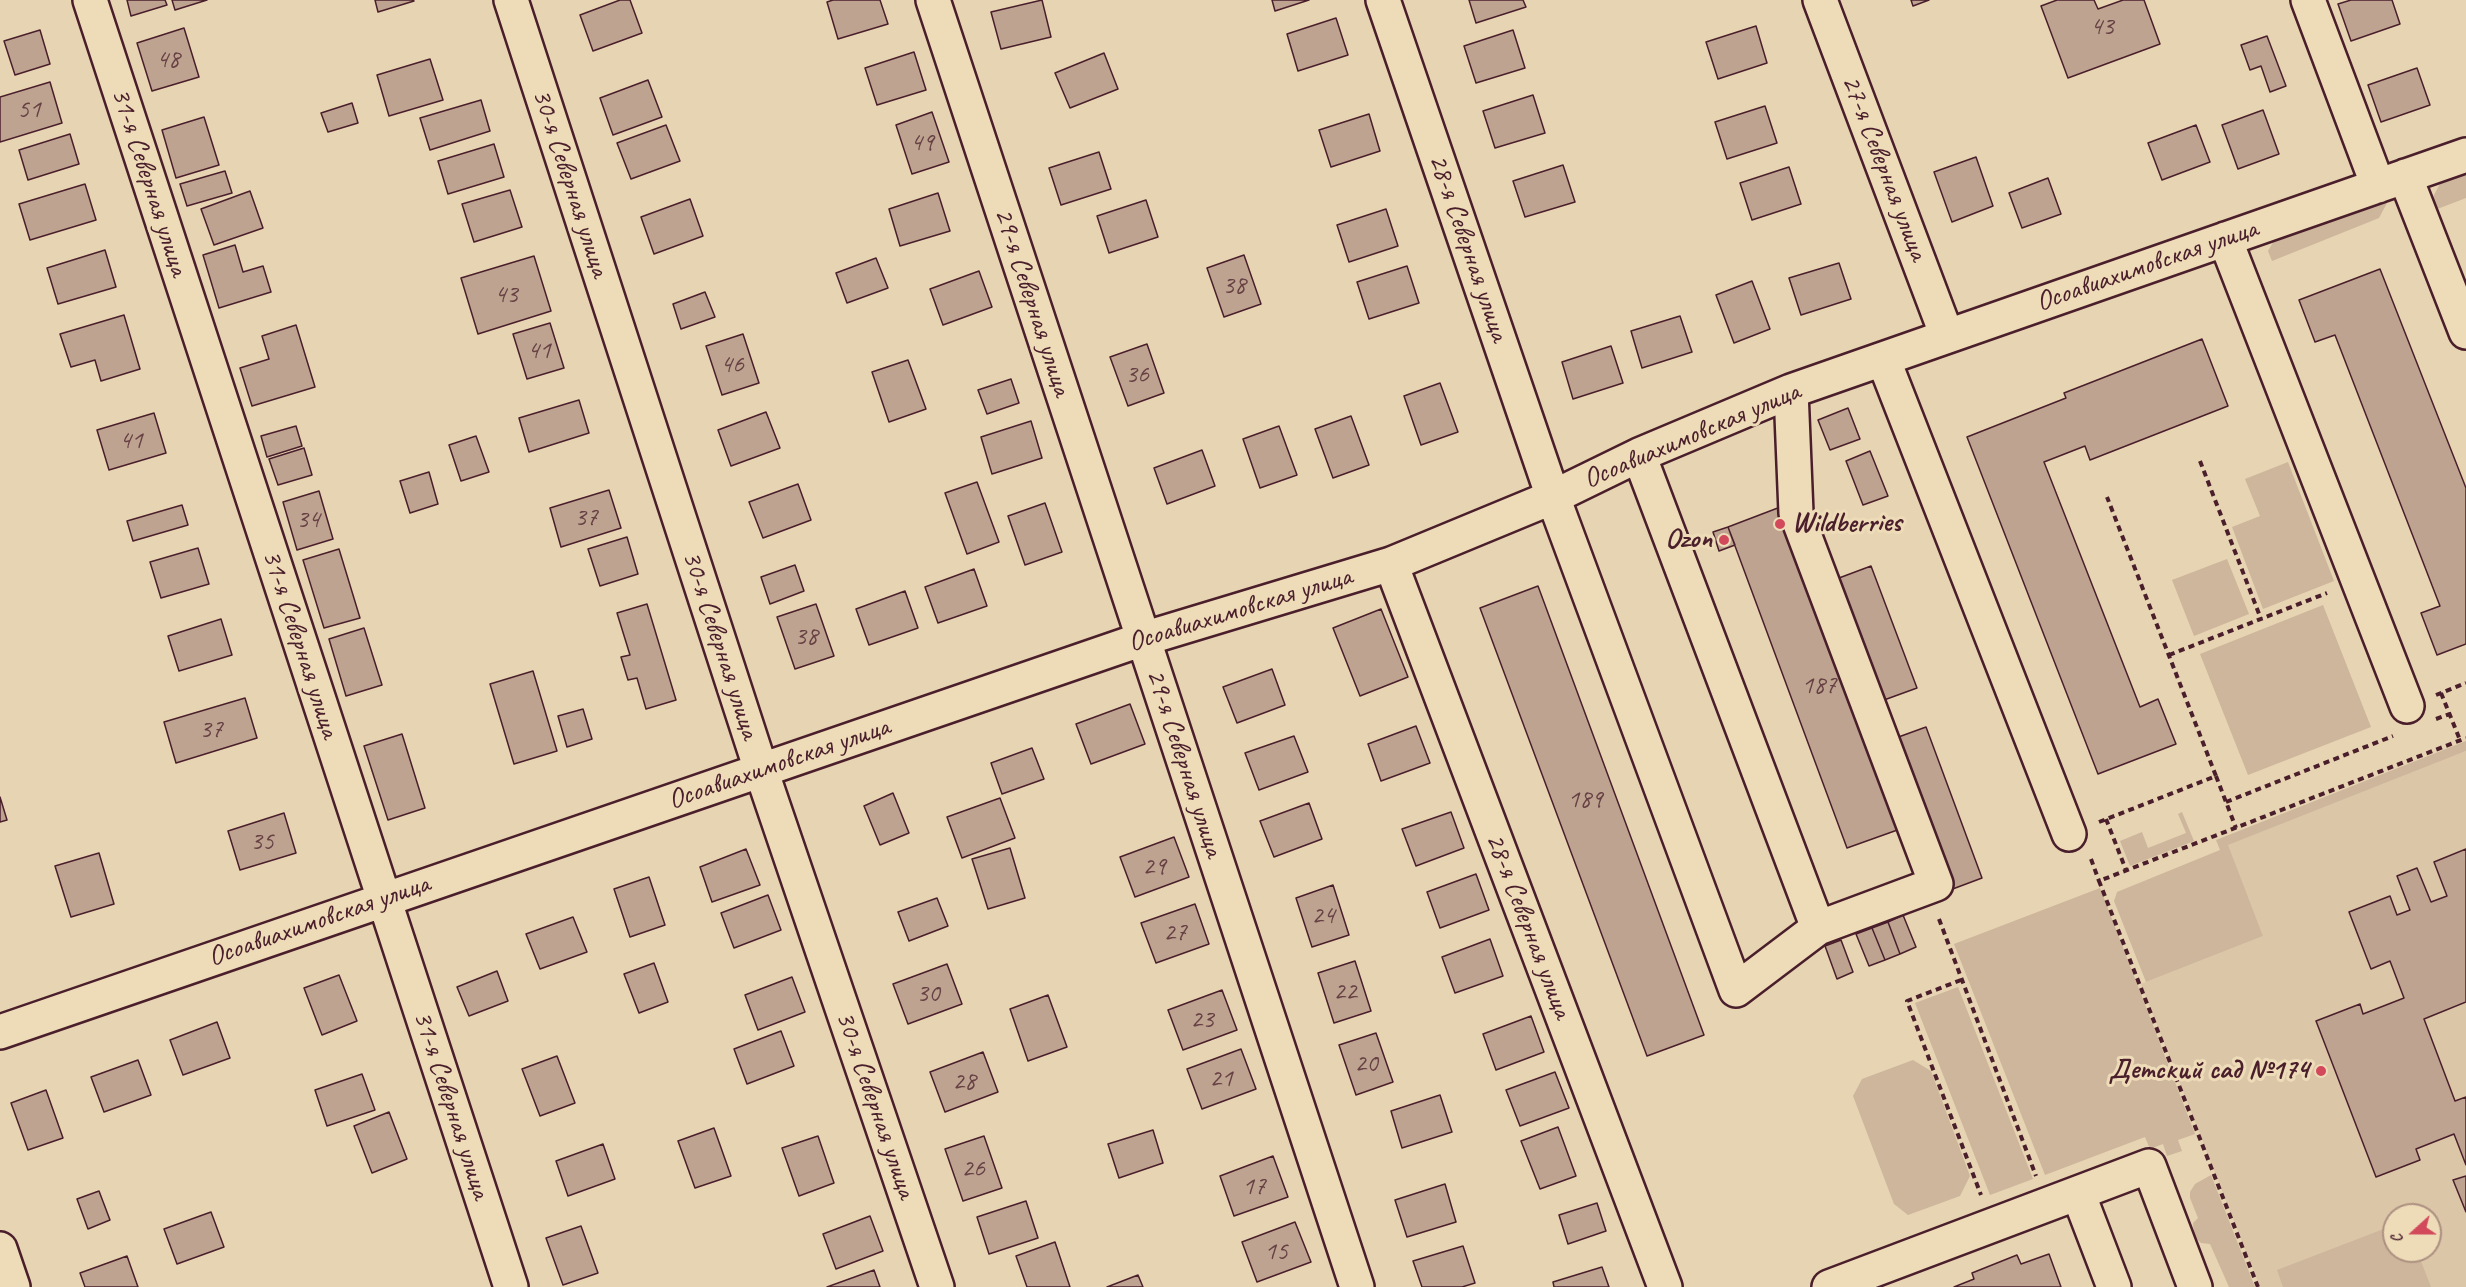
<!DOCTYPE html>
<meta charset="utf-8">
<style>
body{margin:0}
#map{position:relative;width:2466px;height:1287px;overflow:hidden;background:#e7d4b3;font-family:Caveat,sans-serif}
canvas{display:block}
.north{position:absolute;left:2382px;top:1203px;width:60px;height:60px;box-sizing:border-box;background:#eedcb9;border:2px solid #ac9080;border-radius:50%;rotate:249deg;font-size:16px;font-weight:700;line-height:24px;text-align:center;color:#4a1f2b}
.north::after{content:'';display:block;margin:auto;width:21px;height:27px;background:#d1495b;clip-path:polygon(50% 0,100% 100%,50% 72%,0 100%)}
</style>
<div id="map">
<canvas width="2466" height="1287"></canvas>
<div class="north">С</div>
</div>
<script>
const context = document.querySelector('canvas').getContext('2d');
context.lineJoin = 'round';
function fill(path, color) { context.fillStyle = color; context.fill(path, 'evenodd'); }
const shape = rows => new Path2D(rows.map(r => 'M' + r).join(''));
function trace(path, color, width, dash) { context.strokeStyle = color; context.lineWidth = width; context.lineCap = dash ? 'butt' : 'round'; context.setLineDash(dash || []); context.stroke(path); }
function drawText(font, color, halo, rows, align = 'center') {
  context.font = font + ' Caveat,sans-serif'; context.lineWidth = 6; context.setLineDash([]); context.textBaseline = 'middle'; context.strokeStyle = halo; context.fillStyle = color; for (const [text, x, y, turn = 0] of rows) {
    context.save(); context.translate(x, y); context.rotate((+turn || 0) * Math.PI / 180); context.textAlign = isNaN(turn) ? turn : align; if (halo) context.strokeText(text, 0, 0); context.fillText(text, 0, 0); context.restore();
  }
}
const built = shape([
 [2466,751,2466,1287,2260,1287,2141,984,2263,936,2227,845],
 [2394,1215,2430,1215,2430,1251,2394,1251]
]);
const green = shape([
 [2466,171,2466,198,2432,211,2434,195,2442,180],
 [2379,202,2387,203,2379,218,2272,261,2268,251,2275,239],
 [2288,462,2334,581,2263,609,2232,527,2260,516,2245,479],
 [2227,559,2249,614,2194,636,2172,580],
 [2323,605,2371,727,2248,775,2200,654],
 [2466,741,2466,751,2228,845,2263,936,2146,982,2114,901,2117,892,2220,850,2216,840],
 [2182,812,2194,841,2130,866,2120,841,2142,832,2148,848,2186,833,2178,814],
 [2100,888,2195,1134,2178,1140,2182,1151,2167,1156,2163,1144,2150,1149,2145,1137,2045,1175,1954,944],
 [1958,987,2033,1179,1990,1195,1915,1003],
 [1913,1060,1931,1071,1970,1176,1960,1196,1908,1215,1894,1204,1853,1096,1862,1079],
 [2211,1175,2255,1287,2229,1287,2210,1244,2201,1243,2194,1236,2193,1223,2198,1218,2190,1198,2190,1192,2195,1184],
 [2394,1225,2394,1251,2417,1251,2431,1287,2283,1287,2277,1270]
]);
const building = shape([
 [127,0,165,0,167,5,131,16,127,0],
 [172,0,207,0,175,10,172,0],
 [375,0,413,0,414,1,378,12,375,0],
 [620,0,630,0,642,33,593,51,580,15,620,0],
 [833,0,880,0,888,24,838,39,827,2,833,0],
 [1042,0,1051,37,1001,49,991,12,1042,0],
 [1272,0,1309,0,1275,11,1272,0],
 [1469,0,1523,0,1526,7,1476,23,1469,0],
 [1911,0,1929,0,1913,6,1911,0],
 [2057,0,2094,0,2098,9,2123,0,2144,0,2160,44,2068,78,2041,6,2057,0],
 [2351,0,2392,0,2400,24,2351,41,2338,4,2351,0],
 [1336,18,1348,55,1298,71,1287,34,1336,18],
 [1756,26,1767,63,1718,79,1706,42,1756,26],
 [184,28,199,77,152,91,137,43,184,28],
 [40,30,50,64,15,75,4,41,40,30],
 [1513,30,1525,68,1476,83,1464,46,1513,30],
 [2267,36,2286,86,2270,92,2261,66,2250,70,2241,45,2267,36],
 [914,52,926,90,877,105,865,68,914,52],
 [1104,53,1118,89,1070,108,1055,73,1104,53],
 [430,59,443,100,389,116,377,75,430,59],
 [2417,68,2430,105,2381,122,2368,85,2417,68],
 [648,80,662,117,613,135,600,98,648,80],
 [50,82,62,123,0,142,0,97,50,82],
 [1533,95,1545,133,1495,148,1483,111,1533,95],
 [481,100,490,131,430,150,420,118,481,100],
 [352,103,358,123,328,132,321,113,352,103],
 [1765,106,1777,143,1727,159,1715,122,1765,106],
 [2263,110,2279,154,2238,169,2222,125,2263,110],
 [932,112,949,162,912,174,896,125,932,112],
 [1369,114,1380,151,1331,167,1319,130,1369,114],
 [204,117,219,165,176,178,162,130,204,117],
 [666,125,680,161,631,179,617,143,666,125],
 [2196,125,2210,162,2162,180,2148,143,2196,125],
 [70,134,79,164,28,180,19,150,70,134],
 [494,144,504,177,448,194,438,161,494,144],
 [1099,152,1111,189,1061,205,1049,168,1099,152],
 [1976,157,1993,206,1952,222,1934,172,1976,157],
 [1563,165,1575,202,1525,217,1513,181,1563,165],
 [1789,167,1801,204,1752,220,1740,183,1789,167],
 [225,171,232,193,187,206,180,184,225,171],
 [2048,178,2061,214,2022,228,2009,193,2048,178],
 [85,184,96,220,30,240,19,204,85,184],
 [510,190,522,227,474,242,462,204,510,190],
 [250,191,263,228,214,245,201,209,250,191],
 [938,193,950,231,900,246,889,209,938,193],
 [690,199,703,236,654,254,641,217,690,199],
 [1146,200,1158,237,1109,253,1097,216,1146,200],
 [1386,209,1398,246,1349,262,1337,225,1386,209],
 [235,245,243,272,263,266,271,292,219,308,203,255,235,245],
 [105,250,116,287,58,304,47,268,105,250],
 [1244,255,1261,304,1224,317,1207,268,1244,255],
 [534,256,551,311,478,334,461,278,534,256],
 [876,258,888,288,847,303,836,273,876,258],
 [1839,263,1851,299,1801,315,1789,278,1839,263],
 [1407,266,1419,303,1369,319,1357,282,1407,266],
 [2380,269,2466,488,2466,644,2437,655,2421,613,2440,606,2335,335,2315,342,2299,300,2380,269],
 [979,271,992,307,943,325,930,289,979,271],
 [1752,281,1770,329,1734,343,1716,295,1752,281],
 [705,292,715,317,681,329,673,304,705,292],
 [124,315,140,369,101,381,95,360,71,367,60,334,124,315],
 [1680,316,1692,352,1642,368,1631,331,1680,316],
 [550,323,564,368,527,379,513,334,550,323],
 [296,325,315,387,252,406,240,368,269,359,262,336,296,325],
 [743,334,759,383,722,395,706,346,743,334],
 [2202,339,2228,406,2090,460,2085,446,2044,462,2140,707,2158,699,2176,744,2098,774,1967,437,2066,398,2064,393,2202,339],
 [1147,344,1164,393,1128,406,1110,357,1147,344],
 [1611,346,1623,383,1573,399,1562,362,1611,346],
 [908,360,926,409,889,422,872,372,908,360],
 [1011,379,1019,403,987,414,978,390,1011,379],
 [1440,383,1458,432,1421,445,1404,396,1440,383],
 [579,400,589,433,529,452,519,418,579,400],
 [1848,408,1860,439,1830,450,1818,420,1848,408],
 [766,412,780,448,731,466,718,430,766,412],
 [154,413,166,453,109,470,97,430,154,413],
 [1351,416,1369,465,1333,478,1315,429,1351,416],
 [1031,421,1042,458,992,474,981,437,1031,421],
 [296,426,302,446,267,457,261,436,296,426],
 [1279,426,1297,475,1260,488,1243,439,1279,426],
 [476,436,489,472,461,481,449,445,476,436],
 [304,448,312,475,278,485,269,459,304,448],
 [1202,450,1215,486,1167,504,1154,468,1202,450],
 [1870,451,1888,496,1863,505,1846,461,1870,451],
 [429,472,438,504,410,513,400,481,429,472],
 [977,482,999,542,967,554,945,493,977,482],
 [798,484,811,520,763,538,749,502,798,484],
 [609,490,621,528,561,547,550,508,609,490],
 [319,491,333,539,297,550,283,502,319,491],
 [1045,503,1062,552,1025,565,1008,516,1045,503],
 [182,505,188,525,133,541,127,521,182,505],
 [1783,506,1903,828,1847,848,1728,527,1783,506],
 [1728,527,1735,545,1719,551,1713,532,1728,527],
 [627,537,638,574,600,586,588,549,627,537],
 [198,548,209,584,161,598,150,562,198,548],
 [339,549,360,618,324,628,303,560,339,549],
 [795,565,804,591,770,604,761,577,795,565],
 [1871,566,1917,688,1884,700,1839,578,1871,566],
 [974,569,987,606,938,623,925,587,974,569],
 [1538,586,1704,1035,1647,1056,1480,608,1538,586],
 [905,591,918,628,869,645,856,609,905,591],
 [647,604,676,700,646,709,637,678,628,680,621,657,630,655,617,613,647,604],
 [816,604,834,656,795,669,777,617,816,604],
 [1381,609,1408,677,1360,696,1333,628,1381,609],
 [221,619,232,655,179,671,168,636,221,619],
 [364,628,382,685,346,696,329,639,364,628],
 [1272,669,1285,705,1237,723,1223,687,1272,669],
 [533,671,557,751,514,764,490,684,533,671],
 [245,698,257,738,176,763,164,722,245,698],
 [1130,704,1145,744,1091,764,1076,724,1130,704],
 [583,709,592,739,567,747,558,716,583,709],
 [1416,726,1430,763,1381,781,1368,744,1416,726],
 [1926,727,1982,878,1950,890,1893,739,1926,727],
 [402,734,425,808,388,820,364,746,402,734],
 [1294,736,1308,772,1259,790,1245,753,1294,736],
 [1032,748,1044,779,1002,794,991,763,1032,748],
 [893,793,909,833,880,845,864,806,893,793],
 [0,797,7,820,0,822,0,797],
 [1000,798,1015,838,962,858,947,817,1000,798],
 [1309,803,1322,839,1274,857,1260,821,1309,803],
 [1451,812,1464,848,1416,866,1402,829,1451,812],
 [284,813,296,853,240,870,228,831,284,813],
 [1174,837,1189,877,1135,897,1120,857,1174,837],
 [1010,848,1025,898,988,909,972,859,1010,848],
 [746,849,760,885,712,902,700,867,746,849],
 [2466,849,2466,1002,2424,1019,2455,1101,2466,1097,2466,1165,2454,1134,2416,1149,2420,1160,2376,1177,2316,1021,2360,1004,2363,1014,2404,998,2390,961,2371,969,2349,912,2390,896,2397,915,2410,910,2397,876,2417,868,2431,902,2447,896,2434,862,2466,849],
 [99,853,114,904,71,917,55,866,99,853],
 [1476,874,1489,910,1440,928,1427,892,1476,874],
 [649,877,665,925,630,937,614,889,649,877],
 [1333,885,1349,935,1312,947,1296,898,1333,885],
 [768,895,781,930,734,948,721,913,768,895],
 [937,898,948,926,909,941,898,912,937,898],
 [1195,904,1209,944,1156,963,1141,923,1195,904],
 [1903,915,1916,947,1900,954,1888,922,1903,915],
 [573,917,587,952,540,969,526,934,573,917],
 [1888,922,1900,954,1885,960,1872,928,1888,922],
 [1872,928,1885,960,1869,966,1856,934,1872,928],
 [1490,939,1503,976,1455,993,1442,957,1490,939],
 [1841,940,1853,972,1837,979,1825,946,1841,940],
 [1355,961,1371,1011,1334,1023,1318,973,1355,961],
 [654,963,668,1002,639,1013,624,974,654,963],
 [947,964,962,1004,908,1024,893,984,947,964],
 [497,971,508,1001,469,1016,457,987,497,971],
 [339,975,357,1021,322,1035,304,988,339,975],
 [792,977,805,1012,758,1030,745,995,792,977],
 [1222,990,1237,1030,1183,1050,1168,1010,1222,990],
 [1048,995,1067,1047,1028,1061,1010,1009,1048,995],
 [1531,1016,1544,1052,1496,1070,1483,1034,1531,1016],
 [217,1022,230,1058,183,1075,170,1040,217,1022],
 [781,1031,794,1066,747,1084,734,1049,781,1031],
 [1376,1033,1393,1082,1356,1095,1339,1045,1376,1033],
 [1241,1049,1256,1089,1202,1109,1187,1069,1241,1049],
 [983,1052,998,1092,945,1112,930,1072,983,1052],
 [557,1056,575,1103,540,1116,522,1069,557,1056],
 [138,1060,151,1095,104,1112,91,1077,138,1060],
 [1555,1072,1569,1108,1520,1126,1506,1090,1555,1072],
 [362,1074,375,1110,327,1126,315,1090,362,1074],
 [46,1090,63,1138,28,1150,11,1103,46,1090],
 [1440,1095,1452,1132,1402,1148,1391,1111,1440,1095],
 [389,1112,407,1159,372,1173,354,1126,389,1112],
 [1558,1127,1576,1176,1540,1189,1521,1141,1558,1127],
 [714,1128,731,1176,695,1188,678,1141,714,1128],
 [1153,1130,1163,1163,1119,1178,1108,1144,1153,1130],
 [818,1136,834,1183,799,1196,782,1148,818,1136],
 [984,1136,1002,1188,963,1201,945,1149,984,1136],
 [603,1144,615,1179,568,1196,556,1161,603,1144],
 [1273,1156,1288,1197,1234,1216,1220,1176,1273,1156],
 [2466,1176,2466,1212,2453,1180,2466,1176],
 [1445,1184,1456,1222,1407,1237,1395,1200,1445,1184],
 [99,1191,110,1220,88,1229,77,1199,99,1191],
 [1026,1201,1038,1238,989,1254,977,1217,1026,1201],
 [1597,1203,1606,1231,1568,1244,1559,1215,1597,1203],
 [211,1212,224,1247,177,1264,164,1229,211,1212],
 [870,1216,883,1251,836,1269,823,1234,870,1216],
 [1295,1222,1311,1262,1257,1282,1242,1242,1295,1222],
 [581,1226,598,1273,563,1285,546,1238,581,1226],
 [1055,1242,1070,1287,1027,1287,1016,1256,1055,1242],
 [1463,1246,1475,1283,1462,1287,1422,1287,1413,1261,1463,1246],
 [2049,1254,2061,1287,1954,1287,1974,1279,1972,1273,2017,1255,2021,1264,2049,1254],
 [127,1256,138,1287,85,1287,80,1273,127,1256],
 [1602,1267,1609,1287,1554,1287,1553,1282,1602,1267],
 [874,1270,880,1287,827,1287,874,1270],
 [1138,1275,1143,1287,1107,1287,1138,1275]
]);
const path = shape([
 [2200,461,2261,619],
 [2169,655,2327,593],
 [2441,693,2460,740],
 [2436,695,2466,683],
 [2436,719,2450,714],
 [2216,776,2236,828],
 [2226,802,2393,736],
 [2106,819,2126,870],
 [2099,822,2216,776,2107,497],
 [2091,859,2099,881],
 [1939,919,2036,1176],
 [1961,980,1907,1001,1981,1195],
 [2258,1287,2099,881,2466,738]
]);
const minor = shape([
 [90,0,511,1287],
 [511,0,761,770,937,1287],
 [933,0,1357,1287],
 [1383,0,1553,497,1736,990,1818,928,1936,884,1796,513,1791,391],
 [1820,0,1947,336],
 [2308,0,2378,186],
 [2405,176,2466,332],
 [2225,239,2407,706],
 [1884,361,2069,834],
 [1639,455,1818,928],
 [1391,564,1665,1287],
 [0,1032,1143,639,1391,564,1553,497,1639,455,1791,391,2466,155],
 [2078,1193,2114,1287],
 [0,1249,13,1287],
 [1829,1287,2149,1166,2195,1287]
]);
const markers = [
 [1780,524,6,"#d1495b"],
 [1724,540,6,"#d1495b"],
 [2321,1071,6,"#d1495b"]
];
const numberNames = [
 ["43",2102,27],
 ["48",168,60],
 ["51",29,110],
 ["49",922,143],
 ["38",1234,286],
 ["43",506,295],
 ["41",539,351],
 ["46",732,365],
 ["36",1137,375],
 ["41",131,441],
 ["37",586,518],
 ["34",308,520],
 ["38",806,637],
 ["187",1819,686],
 ["37",211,730],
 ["189",1585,800],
 ["35",262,842],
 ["29",1154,867],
 ["24",1323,916],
 ["27",1175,933],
 ["22",1345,992],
 ["30",928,994],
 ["23",1202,1020],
 ["20",1366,1064],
 ["21",1221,1079],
 ["28",964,1082],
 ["26",973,1169],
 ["17",1254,1187],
 ["15",1276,1252]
];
const streetNames = [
 ["27-я Северная улица",1884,168,69],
 ["31-я Северная улица",149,182,72],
 ["30-я Северная улица",570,183,72],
 ["28-я Северная улица",1468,248,71],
 ["Осоавиахимовская улица",2147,266,-19],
 ["29-я Северная улица",1032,302,72],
 ["Осоавиахимовская улица",1692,436,-23],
 ["Осоавиахимовская улица",1240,610,-17],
 ["31-я Северная улица",300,644,72],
 ["30-я Северная улица",720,645,72],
 ["29-я Северная улица",1184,763,72],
 ["Осоавиахимовская улица",779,764,-19],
 ["Осоавиахимовская улица",319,921,-19],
 ["28-я Северная улица",1528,926,69],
 ["31-я Северная улица",451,1105,72],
 ["30-я Северная улица",875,1105,71]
];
const poiNames = [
 ["Wildberries",1792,524,"left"],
 ["Ozon",1712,540],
 ["Детский сад №174",2309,1071]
];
fill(built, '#dbc6a8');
fill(green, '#cdb69c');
fill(building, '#bea490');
trace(building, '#4a1f2b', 1.5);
trace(minor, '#4a1f2b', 38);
trace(path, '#4a1f2b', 4, [6, 4.5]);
trace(minor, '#eedcb9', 33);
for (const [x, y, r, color] of markers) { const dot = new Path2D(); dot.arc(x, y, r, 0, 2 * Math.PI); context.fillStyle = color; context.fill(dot); trace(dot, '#eedcb9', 2); }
drawText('26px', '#674044', null, numberNames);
drawText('28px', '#4a1f2b', '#eedcb9', streetNames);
drawText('bold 28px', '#4a1f2b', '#eedcb9', poiNames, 'right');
</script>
